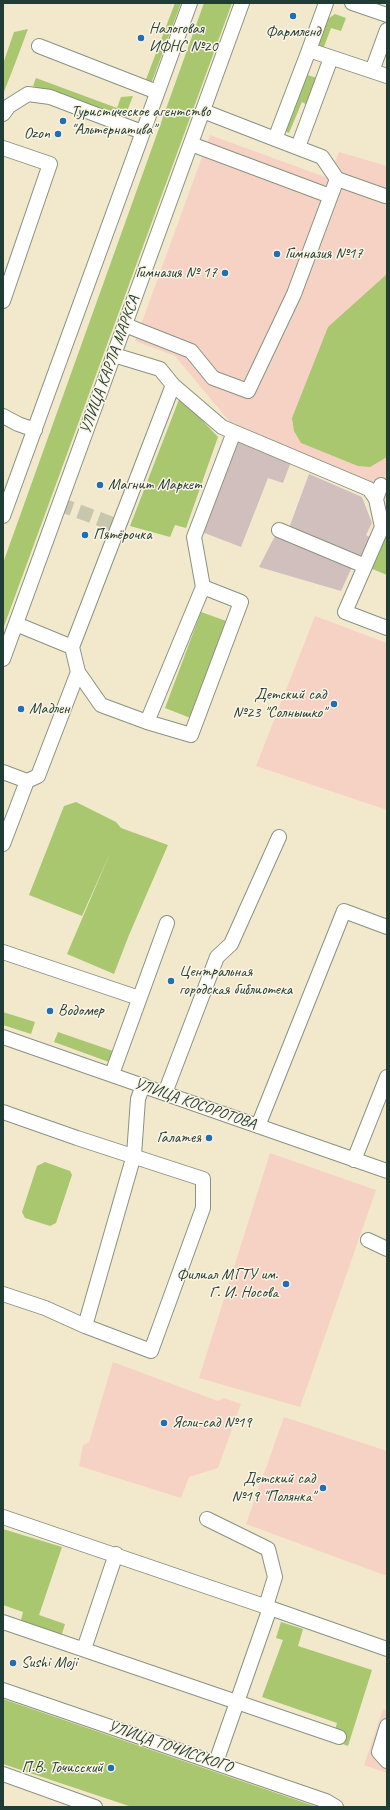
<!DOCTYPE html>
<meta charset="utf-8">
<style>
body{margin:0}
#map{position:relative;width:390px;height:1810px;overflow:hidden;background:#f2e9cd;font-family:Caveat,sans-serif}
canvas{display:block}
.frame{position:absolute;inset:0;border:4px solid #1f3d34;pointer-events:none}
</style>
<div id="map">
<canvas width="390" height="1810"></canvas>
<div class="frame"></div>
</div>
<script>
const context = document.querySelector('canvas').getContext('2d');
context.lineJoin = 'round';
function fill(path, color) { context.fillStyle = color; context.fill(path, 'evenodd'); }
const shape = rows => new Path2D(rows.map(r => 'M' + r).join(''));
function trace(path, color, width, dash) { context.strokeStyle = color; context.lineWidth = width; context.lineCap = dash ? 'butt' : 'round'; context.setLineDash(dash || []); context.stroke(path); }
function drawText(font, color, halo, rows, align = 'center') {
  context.font = font + ' Caveat,sans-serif'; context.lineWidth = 3; context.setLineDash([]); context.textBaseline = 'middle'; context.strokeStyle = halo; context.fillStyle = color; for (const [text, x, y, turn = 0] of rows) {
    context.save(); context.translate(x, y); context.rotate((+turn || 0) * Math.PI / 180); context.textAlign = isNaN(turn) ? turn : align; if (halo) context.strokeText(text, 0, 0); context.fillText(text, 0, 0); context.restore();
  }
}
const built = shape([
 [210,135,328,178,339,152,387,166,387,493,229,421,175,356,135,341],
 [315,616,387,643,387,810,256,766],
 [270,1153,376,1190,300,1407,199,1378],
 [113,1362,218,1401,224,1398,241,1404,218,1468,189,1477,181,1498,79,1466,83,1445,89,1442],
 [284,1417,387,1451,387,1576,246,1524],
 [383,1709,387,1710,387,1773,364,1765]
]);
const industrial = shape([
 [237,441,291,462,283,483,268,478,241,547,202,532],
 [309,474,362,497,372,523,366,535,373,539,363,557,289,528],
 [275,536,353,565,341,591,259,567]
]);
const green = shape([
 [175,3,181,3,151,84,145,82],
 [204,3,232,3,3,629,3,563],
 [335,14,346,18,341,31,331,28,322,52,315,49,326,20],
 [28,29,13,69,3,94,3,64,14,32],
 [301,73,317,78,307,105,302,102,289,133,279,129],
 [36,78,117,108,121,97,133,96,124,119,33,86],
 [387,274,387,457,370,467,358,466,301,443,294,431,292,418,328,327],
 [180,397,218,437,186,528,175,525,170,537,130,526],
 [387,529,387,575,365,566],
 [201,612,229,622,193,719,165,708],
 [76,802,116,822,121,828,168,845,129,935,114,974,67,954,111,851,82,916,29,895,64,806],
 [3,1012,35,1022,31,1034,3,1025],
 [58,1032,113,1051,109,1062,54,1042],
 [45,1162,70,1171,72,1175,56,1223,50,1226,25,1218,22,1212,37,1166],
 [3,1529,62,1547,39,1615,65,1624,61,1637,20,1624,23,1612,3,1605],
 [281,1622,303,1629,298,1646,372,1670,348,1746,332,1740,337,1723,262,1697,283,1640,276,1638],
 [3,1699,317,1807,132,1807,3,1764]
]);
const minorTunnel = shape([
 [59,504,118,526]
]);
const minor = shape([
 [352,3,387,15],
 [39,46,157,92],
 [309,50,326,3],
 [372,71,387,30],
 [203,111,275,139,309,50,387,76],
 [3,114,9,106,28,94,50,97,142,132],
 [191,144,330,196],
 [298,147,331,58],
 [3,148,50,164,3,301],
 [337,179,385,196],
 [125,325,191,351,213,378,248,391,294,294,337,179,322,157,275,139],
 [173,385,222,427,369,489,376,499,382,527,345,612,387,628],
 [3,416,18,424,35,430],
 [376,499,381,485],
 [3,516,190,3],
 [279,530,365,566],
 [203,587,194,537,234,432],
 [16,624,72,647,78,672,101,705,147,722,191,735,241,602,203,587,147,722],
 [72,647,173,385,160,369,114,355],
 [3,659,242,3],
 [3,772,27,781],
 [3,844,27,781,38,776,78,672],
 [3,952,139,998],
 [3,1037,387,1171],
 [112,1074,167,923],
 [165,1093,217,957,231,944,279,837],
 [3,1112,77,1138,203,1179,203,1208,151,1351,85,1326],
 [258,1126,344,911,387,927],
 [354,1160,387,1077],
 [368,1240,387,1249],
 [3,1294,45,1308,85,1326,134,1155,138,1099,143,1085],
 [3,1517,270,1608],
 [207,1519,268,1549,275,1577,266,1606],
 [3,1622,339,1737],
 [84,1649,116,1554],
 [3,1690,326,1801,336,1807],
 [387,1726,379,1752,387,1761],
 [216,1762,270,1608,387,1649],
 [3,1774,95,1807]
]);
const markers = [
 [293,16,4,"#1f6fb2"],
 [141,38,4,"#1f6fb2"],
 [63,121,4,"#1f6fb2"],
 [58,134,4,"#1f6fb2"],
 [277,254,4,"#1f6fb2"],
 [225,273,4,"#1f6fb2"],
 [100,485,4,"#1f6fb2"],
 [85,535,4,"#1f6fb2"],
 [334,704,4,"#1f6fb2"],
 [21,709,4,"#1f6fb2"],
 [171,981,4,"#1f6fb2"],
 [50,1011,4,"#1f6fb2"],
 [209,1138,4,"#1f6fb2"],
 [286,1284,4,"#1f6fb2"],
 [164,1423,4,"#1f6fb2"],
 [323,1488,4,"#1f6fb2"],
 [13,1663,4,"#1f6fb2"],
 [111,1768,4,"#1f6fb2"]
];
const poiNames = [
 ["Налоговая",149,29],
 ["ИФНС №20",149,47],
 ["Фармленд",293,32,"center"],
 ["Туристическое агентство",71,112],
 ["\"Альтернатива\"",71,130],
 ["Ozon",50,134,"right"],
 ["Гимназия №17",285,254],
 ["Гимназия № 17",217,273,"right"],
 ["Магнит Маркет",108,485],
 ["Пятёрочка",93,535],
 ["Детский сад",326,695,"right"],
 ["№23 \"Солнышко\"",326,713,"right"],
 ["Мадлен",29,709],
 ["Центральная",179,972],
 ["городская библиотека",179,990],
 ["Водомер",58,1011],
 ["Галатея",201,1138,"right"],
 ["Филиал МГТУ им.",278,1275,"right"],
 ["Г. И. Носова",278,1293,"right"],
 ["Ясли-сад №19",172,1423],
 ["Детский сад",315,1479,"right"],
 ["№19 \"Полянка\"",315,1497,"right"],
 ["Sushi Moji",21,1663],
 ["П.В. Точисский",103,1768,"right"]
];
const streetNames = [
 ["УЛИЦА КАРЛА МАРКСА",110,365,-70],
 ["УЛИЦА КОСОРОТОВА",195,1104,19],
 ["УЛИЦА ТОЧИССКОГО",170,1747,19]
];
fill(built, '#f6d2c4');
fill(industrial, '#d1bfbe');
fill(green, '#a8c76f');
trace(minorTunnel, '#c8c7ae', 14, [14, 7]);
trace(minor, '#889380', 16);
trace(minor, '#fff', 14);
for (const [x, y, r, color] of markers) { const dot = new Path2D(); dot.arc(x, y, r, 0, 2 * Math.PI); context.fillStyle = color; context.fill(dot); trace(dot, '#fcf5e5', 1.5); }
drawText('16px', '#1f3d34', '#fcf5e5', poiNames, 'left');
drawText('16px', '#1f3d34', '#fcf5e5', streetNames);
</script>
